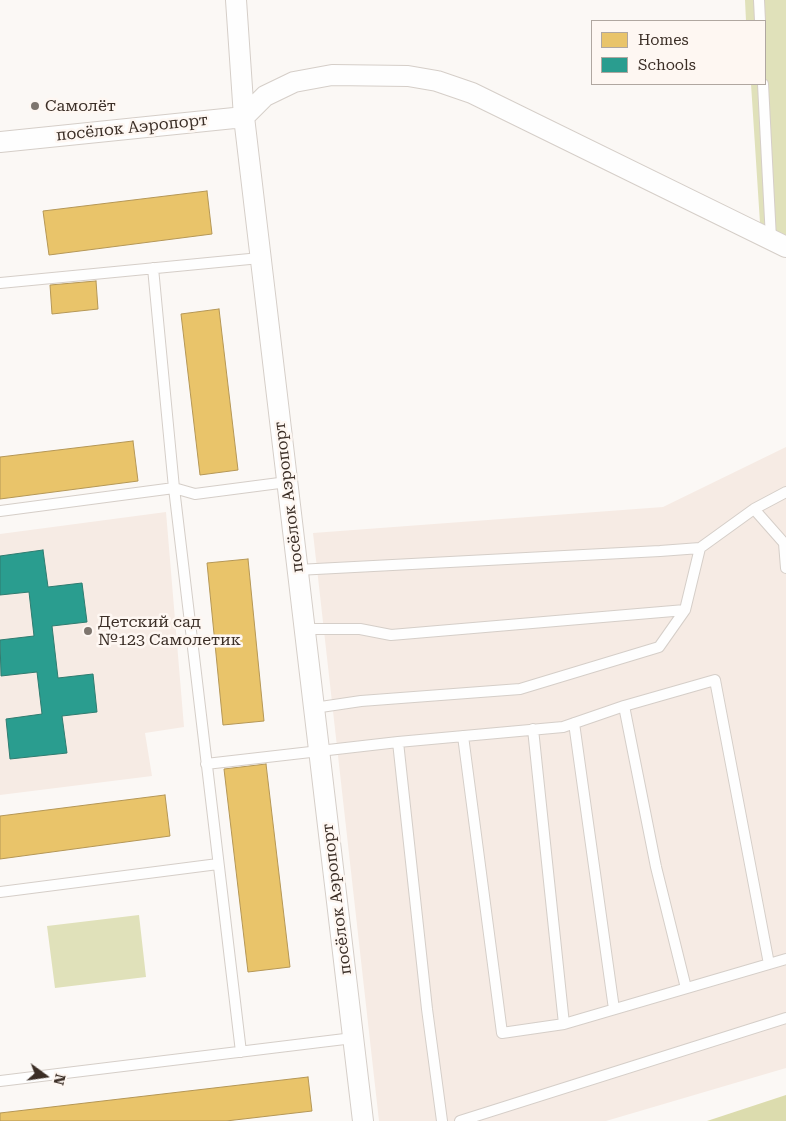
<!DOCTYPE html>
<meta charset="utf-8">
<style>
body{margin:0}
#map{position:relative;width:786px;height:1121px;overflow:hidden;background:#fbf8f5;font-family:"Roboto Serif",serif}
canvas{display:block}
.legend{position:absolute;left:591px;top:20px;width:175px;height:65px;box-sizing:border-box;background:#fef7f2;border:1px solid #b0a7a0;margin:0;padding:6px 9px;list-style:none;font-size:15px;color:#3b2e26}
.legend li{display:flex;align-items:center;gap:10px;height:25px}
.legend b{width:25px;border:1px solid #b0a7a0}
.north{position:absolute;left:20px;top:1051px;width:50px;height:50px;-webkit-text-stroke:4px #fef7f2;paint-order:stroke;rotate:104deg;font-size:14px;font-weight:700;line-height:20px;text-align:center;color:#3b2e26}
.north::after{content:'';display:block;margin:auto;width:18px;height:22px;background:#3b2e26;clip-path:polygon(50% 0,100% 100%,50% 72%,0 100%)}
</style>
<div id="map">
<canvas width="786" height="1121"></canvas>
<ul class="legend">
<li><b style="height:14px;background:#e9c46a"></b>Homes</li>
<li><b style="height:14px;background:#2a9d8f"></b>Schools</li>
</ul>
<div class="north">N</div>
</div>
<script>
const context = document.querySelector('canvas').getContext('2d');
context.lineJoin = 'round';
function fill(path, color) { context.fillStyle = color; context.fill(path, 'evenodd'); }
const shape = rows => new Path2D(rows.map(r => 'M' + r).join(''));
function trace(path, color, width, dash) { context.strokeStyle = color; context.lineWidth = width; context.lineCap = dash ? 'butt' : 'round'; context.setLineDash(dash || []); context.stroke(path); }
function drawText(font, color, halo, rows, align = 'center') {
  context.font = font + ' "Roboto Serif",serif'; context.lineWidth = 5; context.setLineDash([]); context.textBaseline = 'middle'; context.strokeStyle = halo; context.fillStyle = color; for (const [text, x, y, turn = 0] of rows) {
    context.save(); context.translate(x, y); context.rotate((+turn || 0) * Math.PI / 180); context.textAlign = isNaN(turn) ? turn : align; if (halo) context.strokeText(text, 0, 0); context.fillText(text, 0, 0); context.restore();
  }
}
const built = shape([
 [786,447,786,1068,606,1121,379,1121,313,533,663,507],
 [166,512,184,727,145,733,152,776,0,795,0,534]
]);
const green = shape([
 [745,0,786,0,786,236,760,223,751,84,765,84,765,21,746,21],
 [139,915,146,977,55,988,47,926]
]);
const forest = shape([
 [786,1095,786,1121,707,1121]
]);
const homes = shape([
 [207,191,212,234,49,255,43,211,207,191],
 [96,281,98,309,52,314,50,285,96,281],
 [219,309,238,470,200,475,181,314,219,309],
 [133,441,138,481,0,499,0,457,133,441],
 [248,559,264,721,223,725,207,563,248,559],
 [266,764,290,967,248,972,224,769,266,764],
 [165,795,170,836,0,859,0,816,165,795],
 [308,1077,312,1111,226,1121,0,1121,0,1113,308,1077]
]);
const schools = shape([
 [43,550,48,587,82,583,87,622,52,626,58,678,93,674,97,712,62,716,67,753,10,759,6,719,42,714,37,672,1,676,0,640,34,636,29,592,0,595,0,556,43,550]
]);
const service = shape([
 [759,0,760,21],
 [763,84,771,239],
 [0,283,260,258],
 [754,509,784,543,786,568],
 [0,511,174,488,153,268],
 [297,570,660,551,700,548],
 [304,629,360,629,391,635,685,610],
 [624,706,656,867,686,988],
 [314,708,361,701,520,689,659,647,685,610,700,548,754,509,786,492],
 [574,723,614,1009],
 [533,729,564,1024],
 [463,736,502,1033,564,1024,786,959],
 [398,742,427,1009,442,1121],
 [206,764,398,742,563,727,624,706,715,680,769,964],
 [0,892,218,864],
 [241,1052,174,488,195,494,287,482],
 [0,1081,353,1038],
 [460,1121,786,1018]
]);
const minor = shape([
 [236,0,244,117,363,1121],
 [244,117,265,96,294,82,332,75,408,76,437,81,472,93,786,247],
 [0,142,244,117]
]);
const markers = [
 [35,106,5,"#7e756e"],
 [88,631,5,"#7e756e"]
];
const poiNames = [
 ["Самолёт",45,106],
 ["Детский сад",98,622],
 ["№123 Самолетик",98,640]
];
const streetNames = [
 ["посёлок Аэропорт",132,128,-6],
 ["посёлок Аэропорт",289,497,-97],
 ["посёлок Аэропорт",337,899,-97]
];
fill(built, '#f6ebe4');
fill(green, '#e0e1ba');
fill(forest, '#dcdcae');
fill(homes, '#e9c46a');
trace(homes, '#b59756', 1);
fill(schools, '#2a9d8f');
trace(schools, '#2f7c70', 1);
trace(service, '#d5cec8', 12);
trace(minor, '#d5cec8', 22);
trace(service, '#fefefe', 10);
trace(minor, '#fefefe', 20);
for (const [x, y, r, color] of markers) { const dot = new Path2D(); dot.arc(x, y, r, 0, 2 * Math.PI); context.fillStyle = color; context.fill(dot); trace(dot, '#fef7f2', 2); }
drawText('16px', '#3b2e26', '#fef7f2', poiNames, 'left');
drawText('16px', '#3b2e26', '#fef7f2', streetNames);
</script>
